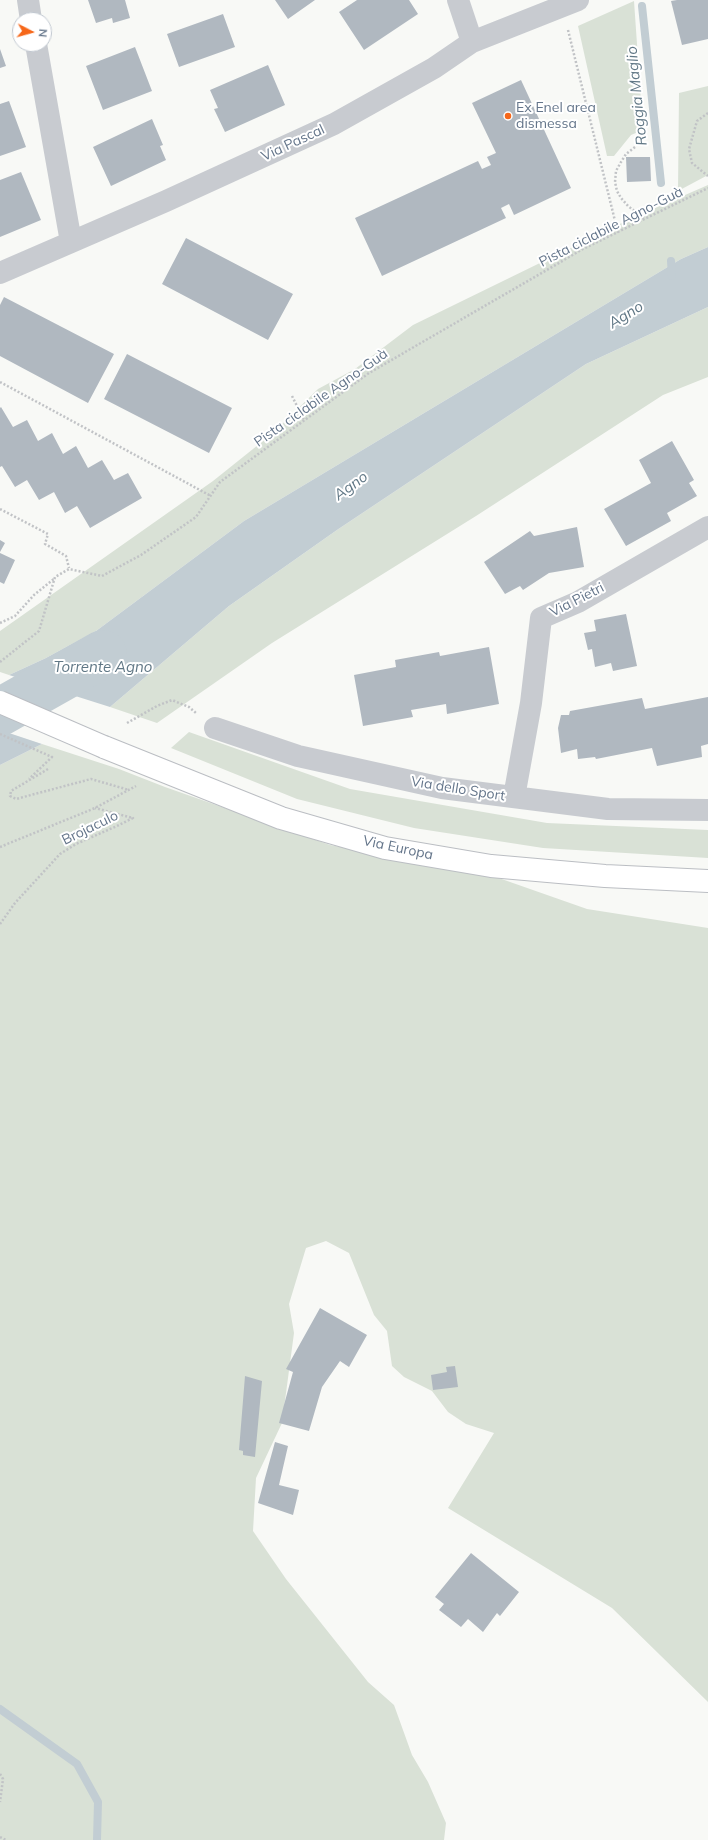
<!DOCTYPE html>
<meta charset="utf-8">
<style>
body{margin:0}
#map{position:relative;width:708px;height:1840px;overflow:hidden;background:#f8f9f6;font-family:Mulish,sans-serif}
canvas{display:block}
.north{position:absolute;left:12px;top:12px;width:40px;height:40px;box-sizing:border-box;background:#fff;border:1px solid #c1c8d0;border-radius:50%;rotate:96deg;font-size:11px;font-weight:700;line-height:16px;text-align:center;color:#64758a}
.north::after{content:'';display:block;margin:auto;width:14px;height:18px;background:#f66719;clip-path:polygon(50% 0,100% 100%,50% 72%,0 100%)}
</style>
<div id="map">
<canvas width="708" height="1840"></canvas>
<div class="north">N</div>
</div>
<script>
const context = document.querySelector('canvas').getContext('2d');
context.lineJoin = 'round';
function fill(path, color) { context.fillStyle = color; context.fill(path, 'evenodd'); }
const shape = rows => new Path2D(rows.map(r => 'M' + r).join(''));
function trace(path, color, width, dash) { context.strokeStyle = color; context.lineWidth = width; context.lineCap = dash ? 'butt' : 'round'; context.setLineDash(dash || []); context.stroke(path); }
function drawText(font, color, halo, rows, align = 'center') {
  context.font = font + ' Mulish,sans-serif'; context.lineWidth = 4; context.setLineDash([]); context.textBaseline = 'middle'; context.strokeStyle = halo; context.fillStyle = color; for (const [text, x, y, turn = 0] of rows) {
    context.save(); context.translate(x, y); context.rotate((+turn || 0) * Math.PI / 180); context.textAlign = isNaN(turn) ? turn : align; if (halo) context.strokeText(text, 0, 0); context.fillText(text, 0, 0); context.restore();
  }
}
const green = shape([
 [634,1,643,130,631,135,614,156,607,156,578,26],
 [708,86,708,175,678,191,679,93],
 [708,185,708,247,681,259,244,521,96,631,46,658,9,675,0,672,0,631,213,481,273,433,318,389,355,369,413,325,630,219],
 [708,307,708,377,663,395,476,516,272,643,157,723,110,707,229,606,337,530,586,364],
 [189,732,350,789,547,823,708,830,708,858,543,848,414,828,297,799,171,748],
 [42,744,119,769,165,787,330,845,493,876,587,909,708,928,708,1702,612,1608,448,1508,494,1433,466,1424,448,1412,432,1391,404,1377,392,1366,387,1331,374,1315,349,1253,326,1241,306,1248,289,1304,294,1333,282,1423,256,1478,253,1531,286,1579,368,1682,394,1705,412,1755,428,1782,446,1823,444,1840,0,1840,0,765]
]);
const water = shape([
 [708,247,708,307,586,364,337,530,229,606,110,707,9,675,46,658,96,631,244,521,681,259],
 [0,730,42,744,0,765]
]);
const stream = shape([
 [642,6,661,183],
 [671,261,672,276],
 [0,1709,77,1764,98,1802,97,1840]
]);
const river = shape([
 [0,712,103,654]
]);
const building = shape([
 [88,0,125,0,130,18,113,23,112,18,96,23],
 [275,0,315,0,288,19],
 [357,0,409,0,418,14,364,50,339,12],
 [677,0,708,0,708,39,682,45,671,1],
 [223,14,235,47,179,67,167,34],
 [135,47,152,91,103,110,86,66],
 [0,49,6,66,0,68],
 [268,65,285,105,225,132,214,109,218,108,210,90],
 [521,80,571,188,514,215,509,204,501,208,506,218,382,276,355,218,478,161,482,169,491,165,487,157,496,153,472,103],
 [9,101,26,147,0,156,0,104],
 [152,119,163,145,160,146,166,160,111,186,93,147],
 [626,157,650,157,651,181,627,182],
 [21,172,41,220,0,237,0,180],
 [186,238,293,294,268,340,162,284],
 [4,297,114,354,88,403,0,356,0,305],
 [127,354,232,408,209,453,104,399],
 [1,407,13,427,27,420,38,441,52,433,63,454,76,446,88,468,102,460,114,480,128,473,142,498,90,528,77,506,65,513,54,492,39,500,27,480,15,487,2,466,0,467,0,408],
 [672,441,694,480,689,483,697,496,667,513,671,521,626,546,604,509,651,483,639,460],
 [577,527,584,567,549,573,523,590,520,586,505,594,484,562,530,531,534,536],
 [0,540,5,543,0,552],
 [0,553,15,560,4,584,0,582],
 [626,614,637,666,613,671,611,663,595,667,592,649,588,650,584,633,596,631,594,620],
 [489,647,499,704,447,714,446,704,411,710,413,717,363,726,354,675,396,667,395,660,439,652,440,656],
 [708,697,708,744,701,746,702,757,657,766,652,748,596,759,595,757,578,759,577,749,561,753,558,728,561,715,569,715,570,711,642,698,645,709],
 [320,1308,367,1335,349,1367,340,1361,322,1387,309,1431,279,1423,293,1372,286,1369],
 [455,1366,458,1387,433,1390,431,1375,447,1372,446,1367],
 [245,1376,262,1381,255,1457,243,1455,243,1451,239,1450],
 [275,1442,288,1446,279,1485,299,1490,293,1515,258,1503],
 [471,1553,519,1592,500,1616,497,1613,483,1632,468,1619,461,1627,439,1610,444,1604,435,1597]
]);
const path = shape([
 [568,30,618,233],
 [708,113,697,121,689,149,692,163,708,176],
 [635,147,626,154,621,162,616,171,615,182,617,191,621,198,628,206,645,219],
 [0,382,211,496],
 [292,396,304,420],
 [0,509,48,534,45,544,66,556,69,568],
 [0,623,15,616,34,595,55,578],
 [0,662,39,631,55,577,69,569,102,576,141,555,196,517,220,482,369,373,583,249,708,188],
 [127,723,157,706,172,700,189,707,196,713],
 [0,734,52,757,29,779],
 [48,769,11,791,10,796,16,799,91,779,129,790],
 [0,847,95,808,136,786],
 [0,924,15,903,60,854,76,844,117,826,133,818,95,808],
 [0,1774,3,1779,0,1802],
 [0,1837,6,1840]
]);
const minor = shape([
 [28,0,31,20],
 [458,0,472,42],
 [36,44,71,242],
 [0,273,166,201,334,124,434,68,472,42,578,0],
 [215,728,298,756,442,788,608,809,708,810],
 [514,797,531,703,541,618,578,602,708,527]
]);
const major = shape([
 [104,747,281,818,385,848,491,866,605,876,708,881]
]);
const majorBridge = shape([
 [0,702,104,747]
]);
const markers = [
 [508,116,4,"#f66719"]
];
const poiNames = [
 ["Ex Enel area",516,108],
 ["dismessa",516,124]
];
const streetNames = [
 ["Via Pascal",293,143,-25],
 ["Pista ciclabile Agno-Guà",611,227,-27],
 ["Pista ciclabile Agno-Guà",321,398,-35],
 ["Via Pietri",577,600,-27],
 ["Via dello Sport",458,789,9],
 ["Brojaculo",90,828,-26],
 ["Via Europa",398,848,12]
];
const waterNames = [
 ["Roggia Maglio",637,96,-96],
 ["Agno",626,315,-32],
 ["Agno",351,486,-36],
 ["Torrente Agno",103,667]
];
fill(green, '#d9e1d6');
fill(water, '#c2cdd3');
trace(stream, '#c2cdd3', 8);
trace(river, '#c2cdd3', 48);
fill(building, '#b0b8c0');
trace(major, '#bbbec3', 24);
trace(path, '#c1c3c6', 2.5, [2, 2]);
trace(minor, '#c8cbd0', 22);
trace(major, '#fff', 22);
trace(majorBridge, '#bbbec3', 24, []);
trace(majorBridge, '#fff', 22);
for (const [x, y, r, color] of markers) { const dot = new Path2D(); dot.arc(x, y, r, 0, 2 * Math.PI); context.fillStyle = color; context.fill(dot); trace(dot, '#fff', 1.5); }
drawText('14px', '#64758a', '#fff', poiNames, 'left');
drawText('14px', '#64758a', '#fff', streetNames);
drawText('italic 15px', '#607785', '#fff', waterNames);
</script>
